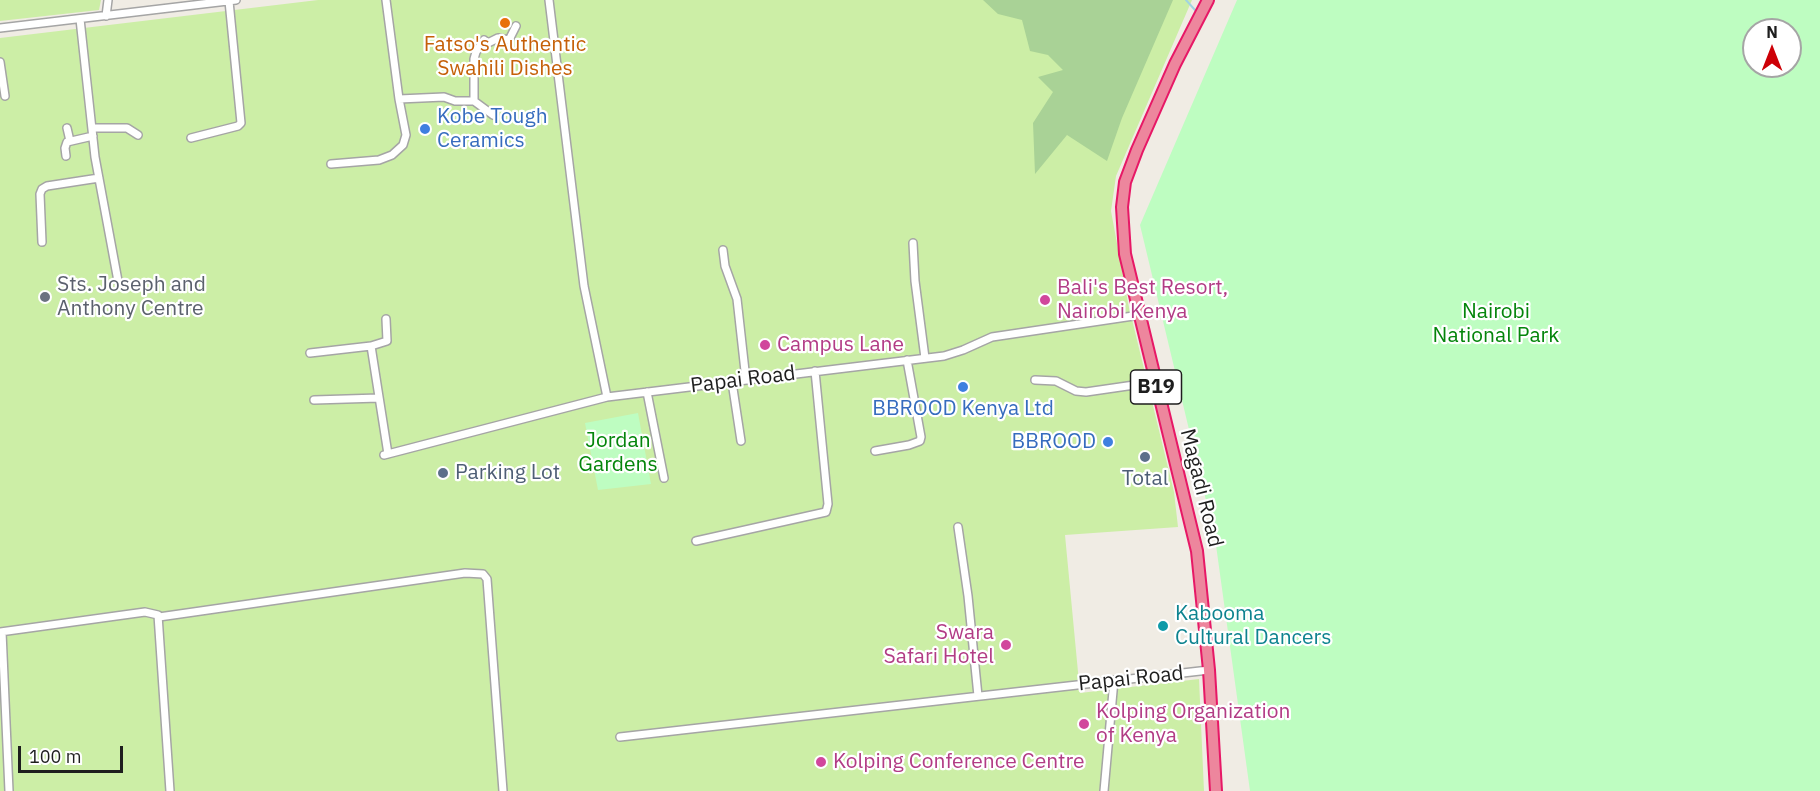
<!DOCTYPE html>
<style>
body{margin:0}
#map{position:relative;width:1820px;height:791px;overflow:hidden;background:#f0ece4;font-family:"IBM Plex Sans",sans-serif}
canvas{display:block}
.north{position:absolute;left:1742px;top:18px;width:60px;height:60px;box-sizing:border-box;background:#fff;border:2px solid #a5a5a5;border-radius:50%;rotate:0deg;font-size:16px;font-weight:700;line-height:24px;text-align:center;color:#1e1e1e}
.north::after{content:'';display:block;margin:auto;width:21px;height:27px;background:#cd0007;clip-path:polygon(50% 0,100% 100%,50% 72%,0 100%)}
.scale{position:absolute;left:18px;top:746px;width:105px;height:27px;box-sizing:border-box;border:3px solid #1e1e1e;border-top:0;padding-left:8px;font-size:18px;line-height:21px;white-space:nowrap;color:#1e1e1e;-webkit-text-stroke:4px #fff;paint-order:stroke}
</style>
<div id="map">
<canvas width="1820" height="791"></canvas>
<div class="north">N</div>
<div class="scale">100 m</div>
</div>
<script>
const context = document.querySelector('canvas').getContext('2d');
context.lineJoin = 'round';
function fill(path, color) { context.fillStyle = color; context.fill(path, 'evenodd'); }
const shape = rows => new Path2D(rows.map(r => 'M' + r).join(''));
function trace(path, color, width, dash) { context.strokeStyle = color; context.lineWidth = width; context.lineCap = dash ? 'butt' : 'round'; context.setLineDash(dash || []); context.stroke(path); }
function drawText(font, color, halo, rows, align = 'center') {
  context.font = font + ' "IBM Plex Sans",sans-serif'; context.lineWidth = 4.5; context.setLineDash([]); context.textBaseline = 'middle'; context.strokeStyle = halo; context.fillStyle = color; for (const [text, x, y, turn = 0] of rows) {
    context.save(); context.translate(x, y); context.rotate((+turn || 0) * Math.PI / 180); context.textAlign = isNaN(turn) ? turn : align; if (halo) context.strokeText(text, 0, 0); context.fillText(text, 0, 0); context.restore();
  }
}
const grass = shape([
 [0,0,101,0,99,10,0,21],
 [318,0,1192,0,1116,176,1111,211,1128,303,1174,492,1178,527,1065,535,1080,693,1199,679,1204,791,0,791,0,38]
]);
const forest = shape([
 [983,0,1173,0,1122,118,1107,161,1067,135,1035,174,1033,123,1053,92,1038,77,1063,70,1048,55,1030,51,1022,20,998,14]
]);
const park = shape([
 [1237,0,1820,0,1820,791,1250,791,1215,538,1140,225],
 [1754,30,1790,30,1790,66,1754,66],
 [638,413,651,484,598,490,585,423]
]);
const stream = shape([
 [1186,0,1195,10]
]);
const minor = shape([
 [386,0,399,99,444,97,455,101,474,101,474,59,476,52,484,40,488,43,498,38,509,40,516,26],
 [549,0,584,286,607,397],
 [106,16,108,0],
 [80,19,95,157,118,281],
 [0,28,236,0],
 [0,62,5,96],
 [474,101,493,115],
 [67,128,70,141],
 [92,128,127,128,138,135],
 [191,138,238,126,241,123,229,1],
 [66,156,65,148,67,142,93,136],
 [331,164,379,160,392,155,403,145,406,135,399,99],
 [42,242,40,194,42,189,47,186,99,178],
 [913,243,915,281,925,358],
 [723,250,725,266,737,299,746,380],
 [371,346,387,341,386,319],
 [310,353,371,346,388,454],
 [1035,380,1056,381,1076,391,1086,392,1155,382],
 [732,382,741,441],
 [647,392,664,478],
 [314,400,379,398],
 [875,451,909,445,920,441,921,437,907,360],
 [384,455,607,397,944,356,963,350,992,337,1140,315],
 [958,527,968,596,978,696],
 [696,541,826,512,828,504,815,371],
 [159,617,465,573,483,574,487,579,503,791],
 [0,632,145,612,158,615,170,791],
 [2,632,9,791],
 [620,737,1209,670],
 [1104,791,1114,680]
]);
const highway = shape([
 [1208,0,1175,64,1137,150,1125,182,1122,207,1125,254,1197,551,1209,670,1216,791]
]);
const markers = [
 [505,23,6,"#e8710a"],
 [425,129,6,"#3f7fe0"],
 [45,297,6,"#6b7280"],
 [1045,300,6,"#d1479c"],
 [765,345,6,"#d1479c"],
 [963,387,6,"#3f7fe0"],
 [1108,442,6,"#3f7fe0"],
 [1145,457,6,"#5c6f8a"],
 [443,473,6,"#5c6f8a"],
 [1163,626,6,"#0f9aa8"],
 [1006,645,6,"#d1479c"],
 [1084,724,6,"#d1479c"],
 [821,762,6,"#d1479c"]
];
const shields = [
 [1156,387,51]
];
const shieldNames = [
 ["B19",1156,387]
];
const foodNames = [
 ["Fatso's Authentic",505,45],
 ["Swahili Dishes",505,69]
];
const shopNames = [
 ["Kobe Tough",437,117],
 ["Ceramics",437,141],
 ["BBROOD Kenya Ltd",963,409,"center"],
 ["BBROOD",1096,442,"right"]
];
const worshipNames = [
 ["Sts. Joseph and",57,285],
 ["Anthony Centre",57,309]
];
const hotelNames = [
 ["Bali's Best Resort,",1057,288],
 ["Nairobi Kenya",1057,312],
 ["Campus Lane",777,345],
 ["Swara",994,633,"right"],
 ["Safari Hotel",994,657,"right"],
 ["Kolping Organization",1096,712],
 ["of Kenya",1096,736],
 ["Kolping Conference Centre",833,762]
];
const parkNames = [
 ["Nairobi",1496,312],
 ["National Park",1496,336],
 ["Jordan",618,441],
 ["Gardens",618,465]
];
const streetNames = [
 ["Papai Road",743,380,-7],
 ["Magadi Road",1201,488,76],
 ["Papai Road",1131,679,-6]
];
const serviceNames = [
 ["Parking Lot",455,473],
 ["Total",1145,479,"center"]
];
const cultureNames = [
 ["Kabooma",1175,614],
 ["Cultural Dancers",1175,638]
];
fill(grass, '#cceea6');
fill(forest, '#a9d296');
fill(park, '#befdc1');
trace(stream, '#a1d4e1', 2);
trace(minor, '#a5a5a5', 10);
trace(highway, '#e71866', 14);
trace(minor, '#fff', 7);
trace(highway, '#ed869d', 10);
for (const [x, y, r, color] of markers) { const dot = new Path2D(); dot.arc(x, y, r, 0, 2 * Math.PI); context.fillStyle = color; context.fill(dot); trace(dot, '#fff', 2); }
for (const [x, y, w] of shields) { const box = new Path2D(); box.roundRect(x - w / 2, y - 17, w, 34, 4.5); context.fillStyle = '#fff'; context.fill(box); trace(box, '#1e1e1e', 1.5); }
drawText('bold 20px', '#1e1e1e', null, shieldNames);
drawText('21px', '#c56008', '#fff', foodNames);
drawText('21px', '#366cbe', '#fff', shopNames, 'left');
drawText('21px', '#5b616d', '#fff', worshipNames, 'left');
drawText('21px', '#b23c85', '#fff', hotelNames, 'left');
drawText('21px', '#04850b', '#fff', parkNames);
drawText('21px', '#1e1e1e', '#fff', streetNames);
drawText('21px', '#4e5e75', '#fff', serviceNames, 'left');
drawText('21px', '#0d838f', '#fff', cultureNames, 'left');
</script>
